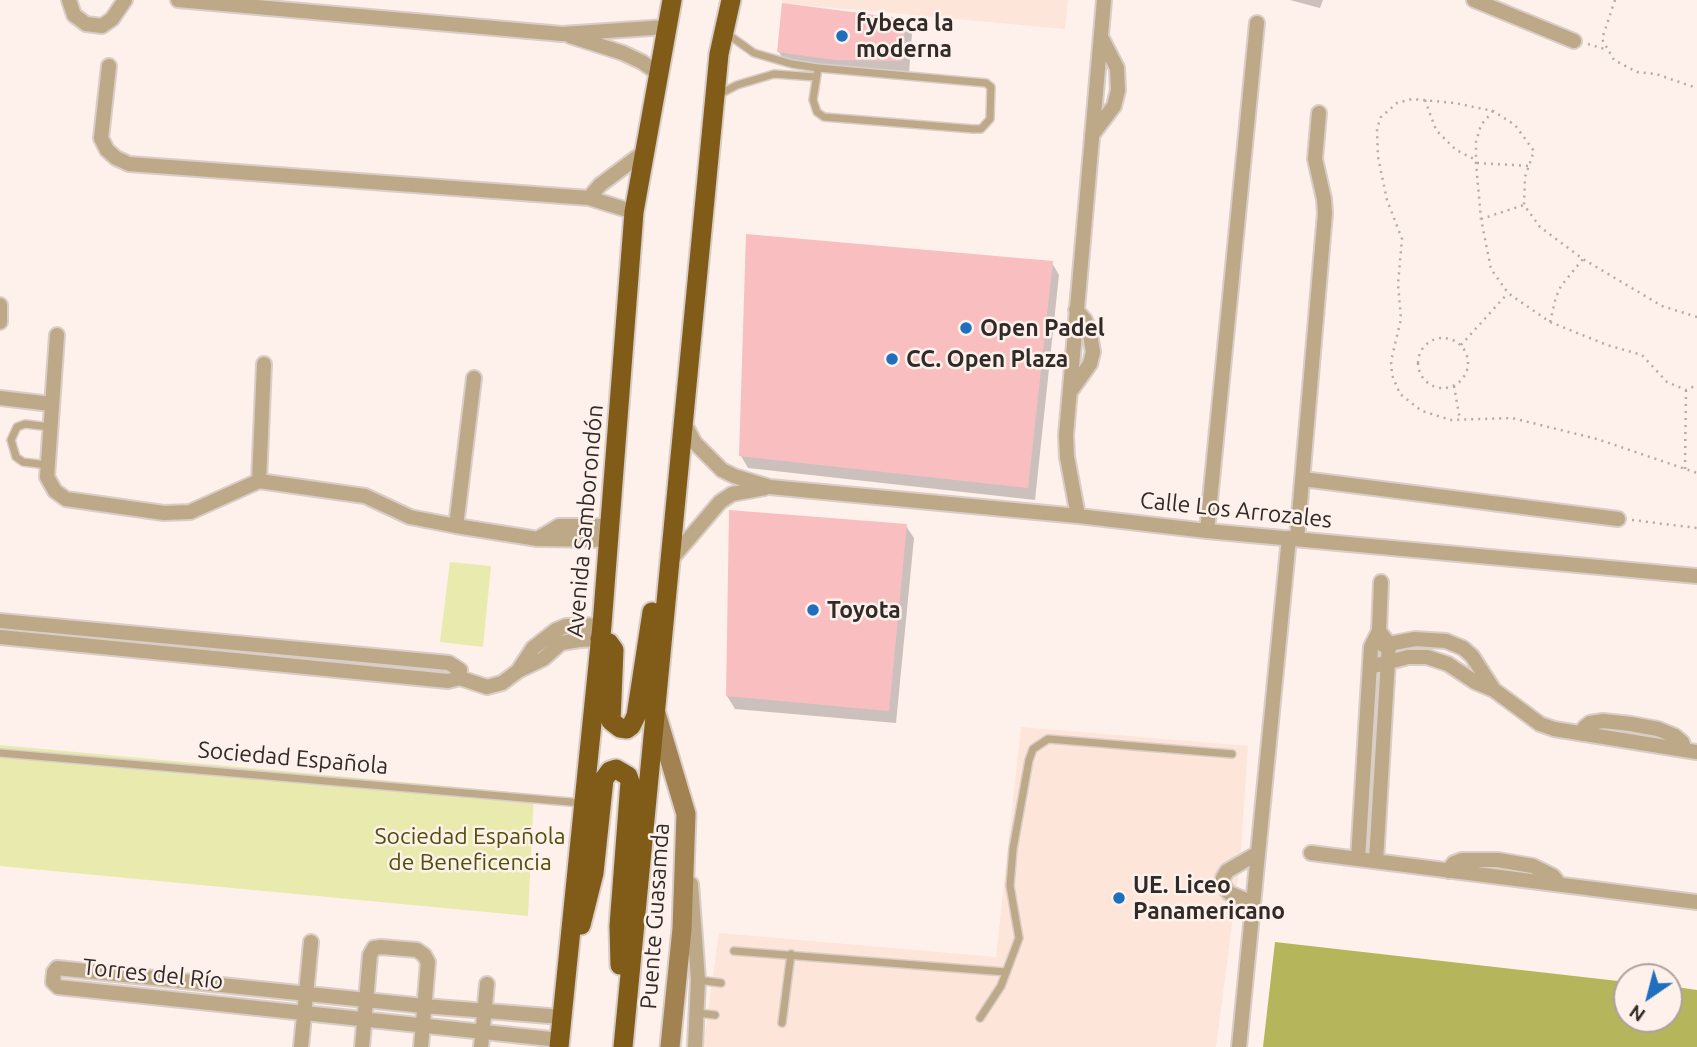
<!DOCTYPE html>
<meta charset="utf-8">
<style>
body{margin:0}
#map{position:relative;width:1697px;height:1047px;overflow:hidden;background:#fef1eb;font-family:Ubuntu,sans-serif}
canvas{display:block}
.north{position:absolute;left:1613px;top:963px;width:70px;height:70px;box-sizing:border-box;background:#fef1eb;border:2px solid #aca29d;border-radius:50%;rotate:215deg;font-size:19px;font-weight:700;line-height:28px;text-align:center;color:#312b28}
.north::after{content:'';display:block;margin:auto;width:24px;height:32px;background:#1e6fbe;clip-path:polygon(50% 0,100% 100%,50% 72%,0 100%)}
</style>
<div id="map">
<canvas width="1697" height="1047"></canvas>
<div class="north">N</div>
</div>
<script>
const context = document.querySelector('canvas').getContext('2d');
context.lineJoin = 'round';
function fill(path, color) { context.fillStyle = color; context.fill(path, 'evenodd'); }
const shape = rows => new Path2D(rows.map(r => 'M' + r).join(''));
function trace(path, color, width, dash) { context.strokeStyle = color; context.lineWidth = width; context.lineCap = dash ? 'butt' : 'round'; context.setLineDash(dash || []); context.stroke(path); }
function drawText(font, color, halo, rows, align = 'center') {
  context.font = font + ' Ubuntu,sans-serif'; context.lineWidth = 5; context.setLineDash([]); context.textBaseline = 'middle'; context.strokeStyle = halo; context.fillStyle = color; for (const [text, x, y, turn = 0] of rows) {
    context.save(); context.translate(x, y); context.rotate((+turn || 0) * Math.PI / 180); context.textAlign = isNaN(turn) ? turn : align; if (halo) context.strokeText(text, 0, 0); context.fillText(text, 0, 0); context.restore();
  }
}
const built = shape([
 [783,0,1068,0,1065,29,782,3],
 [1021,727,1248,746,1240,864,1216,1047,703,1047,719,933,996,957]
]);
const green = shape([
 [450,562,491,566,483,647,440,642],
 [0,745,534,794,528,916,0,866]
]);
const forest = shape([
 [1275,942,1627,982,1627,1019,1669,1019,1669,986,1697,990,1697,1047,1263,1047]
]);
const shadow = shape([
 [1290,0,1323,0,1320,8],
 [904,21,912,34,909,73,786,64,779,52],
 [1052,263,1059,275,1035,500,748,468,741,456],
 [906,526,914,538,896,723,735,709,727,696]
]);
const building = shape([
 [782,3,906,19,902,61,836,60,777,52],
 [746,234,1053,261,1028,488,739,456],
 [729,510,907,524,889,711,726,696]
]);
const path = shape([
 [1615,0,1602,39,1614,60,1637,72,1656,74,1697,88],
 [1588,44,1608,50],
 [1425,100,1436,130,1456,150,1476,160],
 [1493,111,1481,125,1476,142,1476,163,1481,219,1491,269,1508,293,1550,322,1607,345,1642,355,1667,382,1686,390,1697,385],
 [1477,163,1530,166],
 [1481,219,1524,205],
 [1697,317,1662,306,1583,259,1540,227,1524,205,1525,177,1534,151,1515,125,1493,111,1455,103,1412,99,1397,103,1381,117,1377,128,1378,157,1387,200,1402,239,1398,284,1401,319,1391,361,1392,375,1400,394,1422,411,1451,420,1512,418,1597,439,1697,473],
 [1550,322,1556,297,1561,286,1583,259],
 '1418 363a25 25 0 1 1 50 0a25 25 0 1 1-50 0Z',
 [1461,345,1508,293],
 [1454,386,1460,420],
 [1685,469,1686,390],
 [1632,520,1697,528]
]);
const service = shape([
 [726,33,754,53,792,64,818,68,986,83,991,87,990,119,981,129,973,129,824,117,817,112,813,100,818,68],
 [718,95,737,85,774,74,816,77],
 [47,465,23,462,16,457,11,440,17,427,25,424,50,427],
 [0,753,582,803],
 [734,951,1006,972],
 [698,980,721,983],
 [698,1013,715,1015],
 [980,1018,1001,986,1019,938,1010,886,1013,849,1029,760,1033,749,1048,739,1232,754],
 [782,1023,791,954]
]);
const minor = shape([
 [69,0,74,15,86,24,102,26,112,19,125,0],
 [178,0,562,34,666,27],
 [1474,0,1574,41],
 [570,36,623,53,642,62,659,74],
 [109,66,101,138,107,150,116,158,129,164,589,198,634,212],
 [1092,135,1114,106,1118,90,1117,68,1101,37],
 [589,198,600,185,644,152],
 [0,305,0,322],
 [57,335,47,477,55,491,66,499,164,513,190,512,259,481,365,496,410,517,456,526,538,539,608,540],
 [1070,392,1090,364,1093,352,1090,334,1085,320,1076,310],
 [0,398,51,404],
 [684,423,695,443,722,470,734,476,770,487,1078,516,1207,531,1697,576],
 [1303,479,1618,519],
 [259,481,264,364],
 [1078,516,1067,457,1066,435,1104,0],
 [456,526,474,378],
 [1207,531,1257,23],
 [539,538,559,526,610,526],
 [1297,539,1325,213,1324,199,1315,159,1319,113],
 [669,562,720,502,732,494,765,488],
 [0,621,449,663,460,670,460,678],
 [0,637,448,681,460,678,487,687,502,683,518,671,543,659,561,643,579,640,600,639],
 [1383,645,1415,639,1446,641,1463,648,1472,656,1494,690],
 [1370,667,1408,657,1427,657,1448,664,1475,682,1494,690,1540,724,1554,729,1697,752],
 [518,671,533,648,556,630,566,626,602,625],
 [1583,734,1584,728,1590,723,1603,721,1631,724,1658,729,1675,736,1682,742,1685,750],
 [1311,853,1697,902],
 [1358,859,1371,647,1379,631,1381,582],
 [1376,861,1389,644,1379,631],
 [1448,871,1454,863,1462,860,1498,860,1533,866,1553,876,1559,884],
 [691,884,698,980,695,1047],
 [1253,903,1229,893,1223,885,1223,878,1227,871,1258,853],
 [560,1040,58,987,53,982,54,972,57,968,424,1006,562,1017],
 [301,1047,311,942],
 [362,1047,370,955,374,948,381,947,417,950,424,955,428,962,421,1047],
 [481,1047,487,984],
 [1239,1047,1289,538]
]);
const secondary = shape([
 [655,710,686,814,682,929,670,1047]
]);
const trunk = shape([
 [600,639,609,643,614,650,611,721,620,728,627,729,631,726,636,716,652,612],
 [581,925,594,873,604,779,610,771,616,769,628,776,630,782,619,926,620,965],
 [559,1047,602,625,634,212,672,0],
 [623,1047,719,54,731,0]
]);
const markers = [
 [842,36,7,"#1e6fbe"],
 [966,328,7,"#1e6fbe"],
 [892,359,7,"#1e6fbe"],
 [813,610,7,"#1e6fbe"],
 [1119,898,7,"#1e6fbe"]
];
const poiNames = [
 ["fybeca la",856,23],
 ["moderna",856,49],
 ["Open Padel",980,328],
 ["CC. Open Plaza",906,359],
 ["Toyota",827,610],
 ["UE. Liceo",1133,885],
 ["Panamericano",1133,911]
];
const streetNames = [
 ["Calle Los Arrozales",1236,510,6],
 ["Avenida Samborondón",585,521,-85],
 ["Sociedad Española",293,758,5],
 ["Puente Guasamda",655,916,-86],
 ["Torres del Río",153,974,6]
];
const parkNames = [
 ["Sociedad Española",470,836],
 ["de Beneficencia",470,862]
];
fill(built, '#fde5d9');
fill(green, '#e9ebae');
fill(forest, '#b5b55b');
fill(shadow, '#0003');
fill(building, '#f9bec0');
trace(service, '#d9cdc8', 10);
trace(minor, '#d9cdc8', 18);
trace(secondary, '#d9cdc8', 23);
trace(trunk, '#d9cdc8', 23);
trace(path, '#b5aba6', 2.5, [2, 5]);
trace(service, '#bda887', 7);
trace(minor, '#bda887', 14);
trace(secondary, '#a18250', 19);
trace(trunk, '#815c18', 19);
for (const [x, y, r, color] of markers) { const dot = new Path2D(); dot.arc(x, y, r, 0, 2 * Math.PI); context.fillStyle = color; context.fill(dot); trace(dot, '#fef1eb', 2.5); }
drawText('bold 23px', '#312b28', '#fef1eb', poiNames, 'left');
drawText('23px', '#312b28', '#fef1eb', streetNames);
drawText('23px', '#504f08', '#fef1eb', parkNames);
</script>
